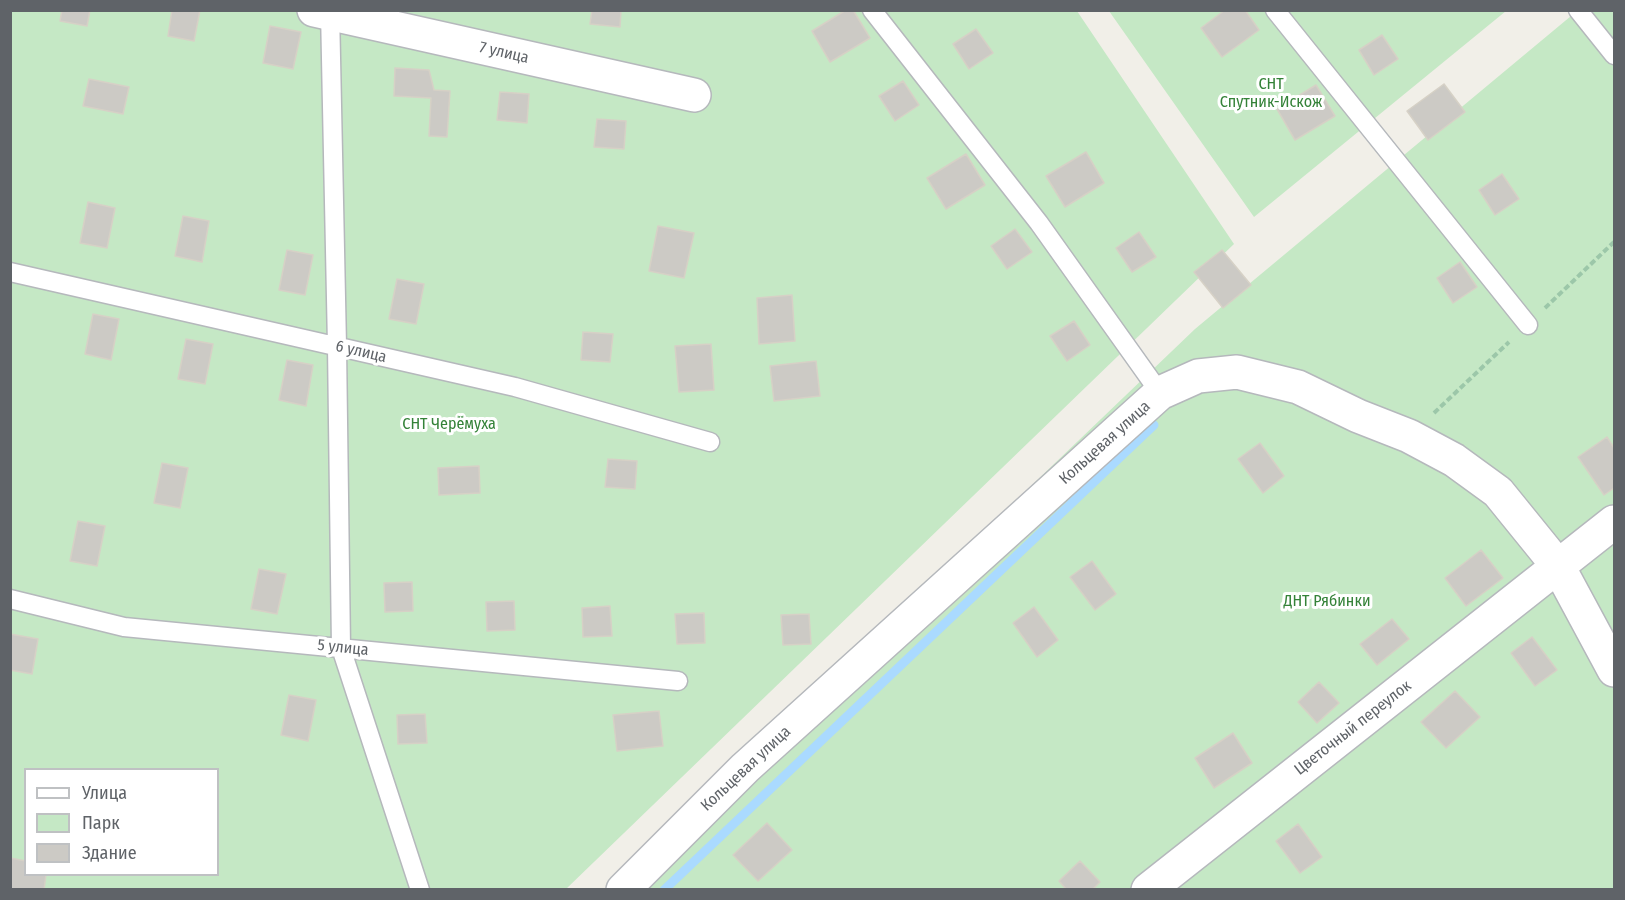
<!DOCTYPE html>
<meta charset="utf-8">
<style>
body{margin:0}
#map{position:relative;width:1625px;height:900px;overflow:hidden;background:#f1efe8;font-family:"Fira Sans Condensed",sans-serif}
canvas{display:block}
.frame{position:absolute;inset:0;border:12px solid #5f6368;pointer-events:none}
.legend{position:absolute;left:24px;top:768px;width:195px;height:108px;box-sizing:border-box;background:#fff;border:2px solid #bfc1c3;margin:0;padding:8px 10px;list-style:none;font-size:18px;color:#5f6368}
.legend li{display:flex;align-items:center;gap:12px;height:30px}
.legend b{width:30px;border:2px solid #bfc1c3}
</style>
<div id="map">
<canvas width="1625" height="900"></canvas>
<div class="frame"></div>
<ul class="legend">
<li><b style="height:8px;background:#fff"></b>Улица</li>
<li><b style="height:16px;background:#c5e8c5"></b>Парк</li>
<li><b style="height:16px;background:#cccac5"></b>Здание</li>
</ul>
</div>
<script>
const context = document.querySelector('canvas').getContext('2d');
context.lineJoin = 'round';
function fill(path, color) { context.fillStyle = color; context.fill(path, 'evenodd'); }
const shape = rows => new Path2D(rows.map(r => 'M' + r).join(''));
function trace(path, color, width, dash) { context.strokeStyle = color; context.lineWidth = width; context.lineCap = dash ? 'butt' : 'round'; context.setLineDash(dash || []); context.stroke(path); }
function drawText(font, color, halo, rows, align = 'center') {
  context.font = font + ' "Fira Sans Condensed",sans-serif'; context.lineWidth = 6; context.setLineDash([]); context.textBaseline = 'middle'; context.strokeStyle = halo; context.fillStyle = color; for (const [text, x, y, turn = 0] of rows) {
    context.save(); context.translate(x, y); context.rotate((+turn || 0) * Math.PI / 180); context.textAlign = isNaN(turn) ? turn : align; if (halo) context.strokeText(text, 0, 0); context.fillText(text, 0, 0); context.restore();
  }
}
const green = shape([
 [10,11,1077,11,1234,244,566,889,11,889],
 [26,770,218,770,218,874,26,874],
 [1109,11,1506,11,1254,217],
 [1577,11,1614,11,1614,889,609,890,1195,329]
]);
const stream = shape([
 [664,890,1154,425]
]);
const building = shape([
 [62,10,90,10,87,26,60,21,62,10],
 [172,10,200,10,194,41,168,36,172,10],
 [592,10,621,10,620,27,590,24,592,10],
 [846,10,853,10,870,38,830,62,812,31,846,10],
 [1225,10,1245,10,1259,30,1222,57,1201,28,1225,10],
 [270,26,301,32,293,69,263,63,270,26],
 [976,29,993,53,969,69,953,44,976,29],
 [1382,35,1398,59,1374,75,1359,50,1382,35],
 [395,68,429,70,434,90,450,91,447,137,429,136,431,98,394,96,395,68],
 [89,79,129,87,123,114,83,106,89,79],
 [903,81,919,105,895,121,879,96,903,81],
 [1444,84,1465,112,1428,140,1407,111,1444,84],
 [1316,85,1335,116,1295,140,1277,109,1316,85],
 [500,92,529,94,527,123,497,120,500,92],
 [597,119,626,121,624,149,594,147,597,119],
 [1086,152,1104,183,1065,207,1046,176,1086,152],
 [966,154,985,185,946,209,927,178,966,154],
 [1502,174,1519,199,1495,215,1479,190,1502,174],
 [88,202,115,208,107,248,80,243,88,202],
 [183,216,209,221,202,262,175,256,183,216],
 [658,226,694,233,684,278,649,271,658,226],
 [1015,229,1032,252,1007,269,991,246,1015,229],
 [1139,232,1156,257,1132,272,1116,248,1139,232],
 [287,250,313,255,305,295,279,290,287,250],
 [1222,250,1251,285,1223,308,1194,272,1222,250],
 [1460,262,1477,287,1453,303,1437,278,1460,262],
 [397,279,424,284,416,324,389,319,397,279],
 [792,295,795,341,759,344,757,298,792,295],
 [93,314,119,319,111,360,85,354,93,314],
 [1074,321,1090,345,1067,361,1050,336,1074,321],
 [583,332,613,334,610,362,581,360,583,332],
 [186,339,213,344,205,384,178,379,186,339],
 [711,344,714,390,679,392,675,346,711,344],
 [287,360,313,365,306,406,279,400,287,360],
 [816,361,820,396,774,401,770,366,816,361],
 [1607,437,1614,448,1614,488,1604,495,1578,457,1607,437],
 [1260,443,1284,476,1263,493,1238,459,1260,443],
 [608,459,637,461,635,489,605,487,608,459],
 [162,463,188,468,180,508,154,503,162,463],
 [479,466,480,493,439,495,438,468,479,466],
 [78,521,105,526,97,566,70,561,78,521],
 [1481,550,1503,578,1466,606,1445,578,1481,550],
 [1092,561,1116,594,1095,610,1070,577,1092,561],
 [259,569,286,574,277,614,251,609,259,569],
 [412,582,413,611,385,612,384,583,412,582],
 [514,601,515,630,487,631,486,602,514,601],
 [610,606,612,636,583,637,582,608,610,606],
 [1034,607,1058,640,1037,657,1013,623,1034,607],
 [704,613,705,643,677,644,675,614,704,613],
 [809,614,811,644,783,645,781,615,809,614],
 [1392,619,1409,639,1377,665,1360,644,1392,619],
 [10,634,38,639,32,674,10,670,10,634],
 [1532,637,1557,670,1535,686,1511,653,1532,637],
 [1319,682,1339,703,1317,723,1298,702,1319,682],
 [1455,691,1480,717,1446,748,1421,722,1455,691],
 [289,695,316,700,308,741,281,735,289,695],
 [659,711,663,746,617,751,613,715,659,711],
 [425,714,427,743,398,744,397,715,425,714],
 [1233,733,1252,763,1214,788,1195,758,1233,733],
 [767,823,792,850,758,881,733,855,767,823],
 [1298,824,1322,857,1300,873,1276,841,1298,824],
 [10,858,26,861,26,874,46,874,44,890,10,890,10,858],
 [1080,861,1100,882,1092,890,1067,890,1059,881,1080,861]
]);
const path = shape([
 [1545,308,1614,242],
 [1434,413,1509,342]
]);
const lane = shape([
 [330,10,337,346,341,648,420,890],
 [872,10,1039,223,1160,393],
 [1275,10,1528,325],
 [1578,10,1614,55],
 [10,272,515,387,710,442],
 [10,599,124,627,678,681]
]);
const street = shape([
 [314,10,694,95],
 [623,890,745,768,1160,393,1198,376,1237,372,1298,387,1358,416,1409,436,1454,460,1498,492,1558,566,1614,670],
 [1148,890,1614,522]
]);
const streetNames = [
 ["7 улица",504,53,13],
 ["6 улица",361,352,13],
 ["Кольцевая улица",1105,443,-42],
 ["5 улица",343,648,6],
 ["Цветочный переулок",1353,728,-38],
 ["Кольцевая улица",746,769,-43]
];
const parkNames = [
 ["СНТ",1271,85],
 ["Спутник-Искож",1271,103],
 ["СНТ Черёмуха",449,425],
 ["ДНТ Рябинки",1327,602]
];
fill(green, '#c5e8c5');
trace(stream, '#aadaff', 9);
fill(building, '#cccac5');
trace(building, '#d6d1c6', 1.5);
trace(lane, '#b5b8bc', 21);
trace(street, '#b5b8bc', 36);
trace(path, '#9cc7a9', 4, [6, 3]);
trace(lane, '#fff', 18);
trace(street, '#fff', 33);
drawText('16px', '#5f6368', '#fff', streetNames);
drawText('16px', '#348238', '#fff', parkNames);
</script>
